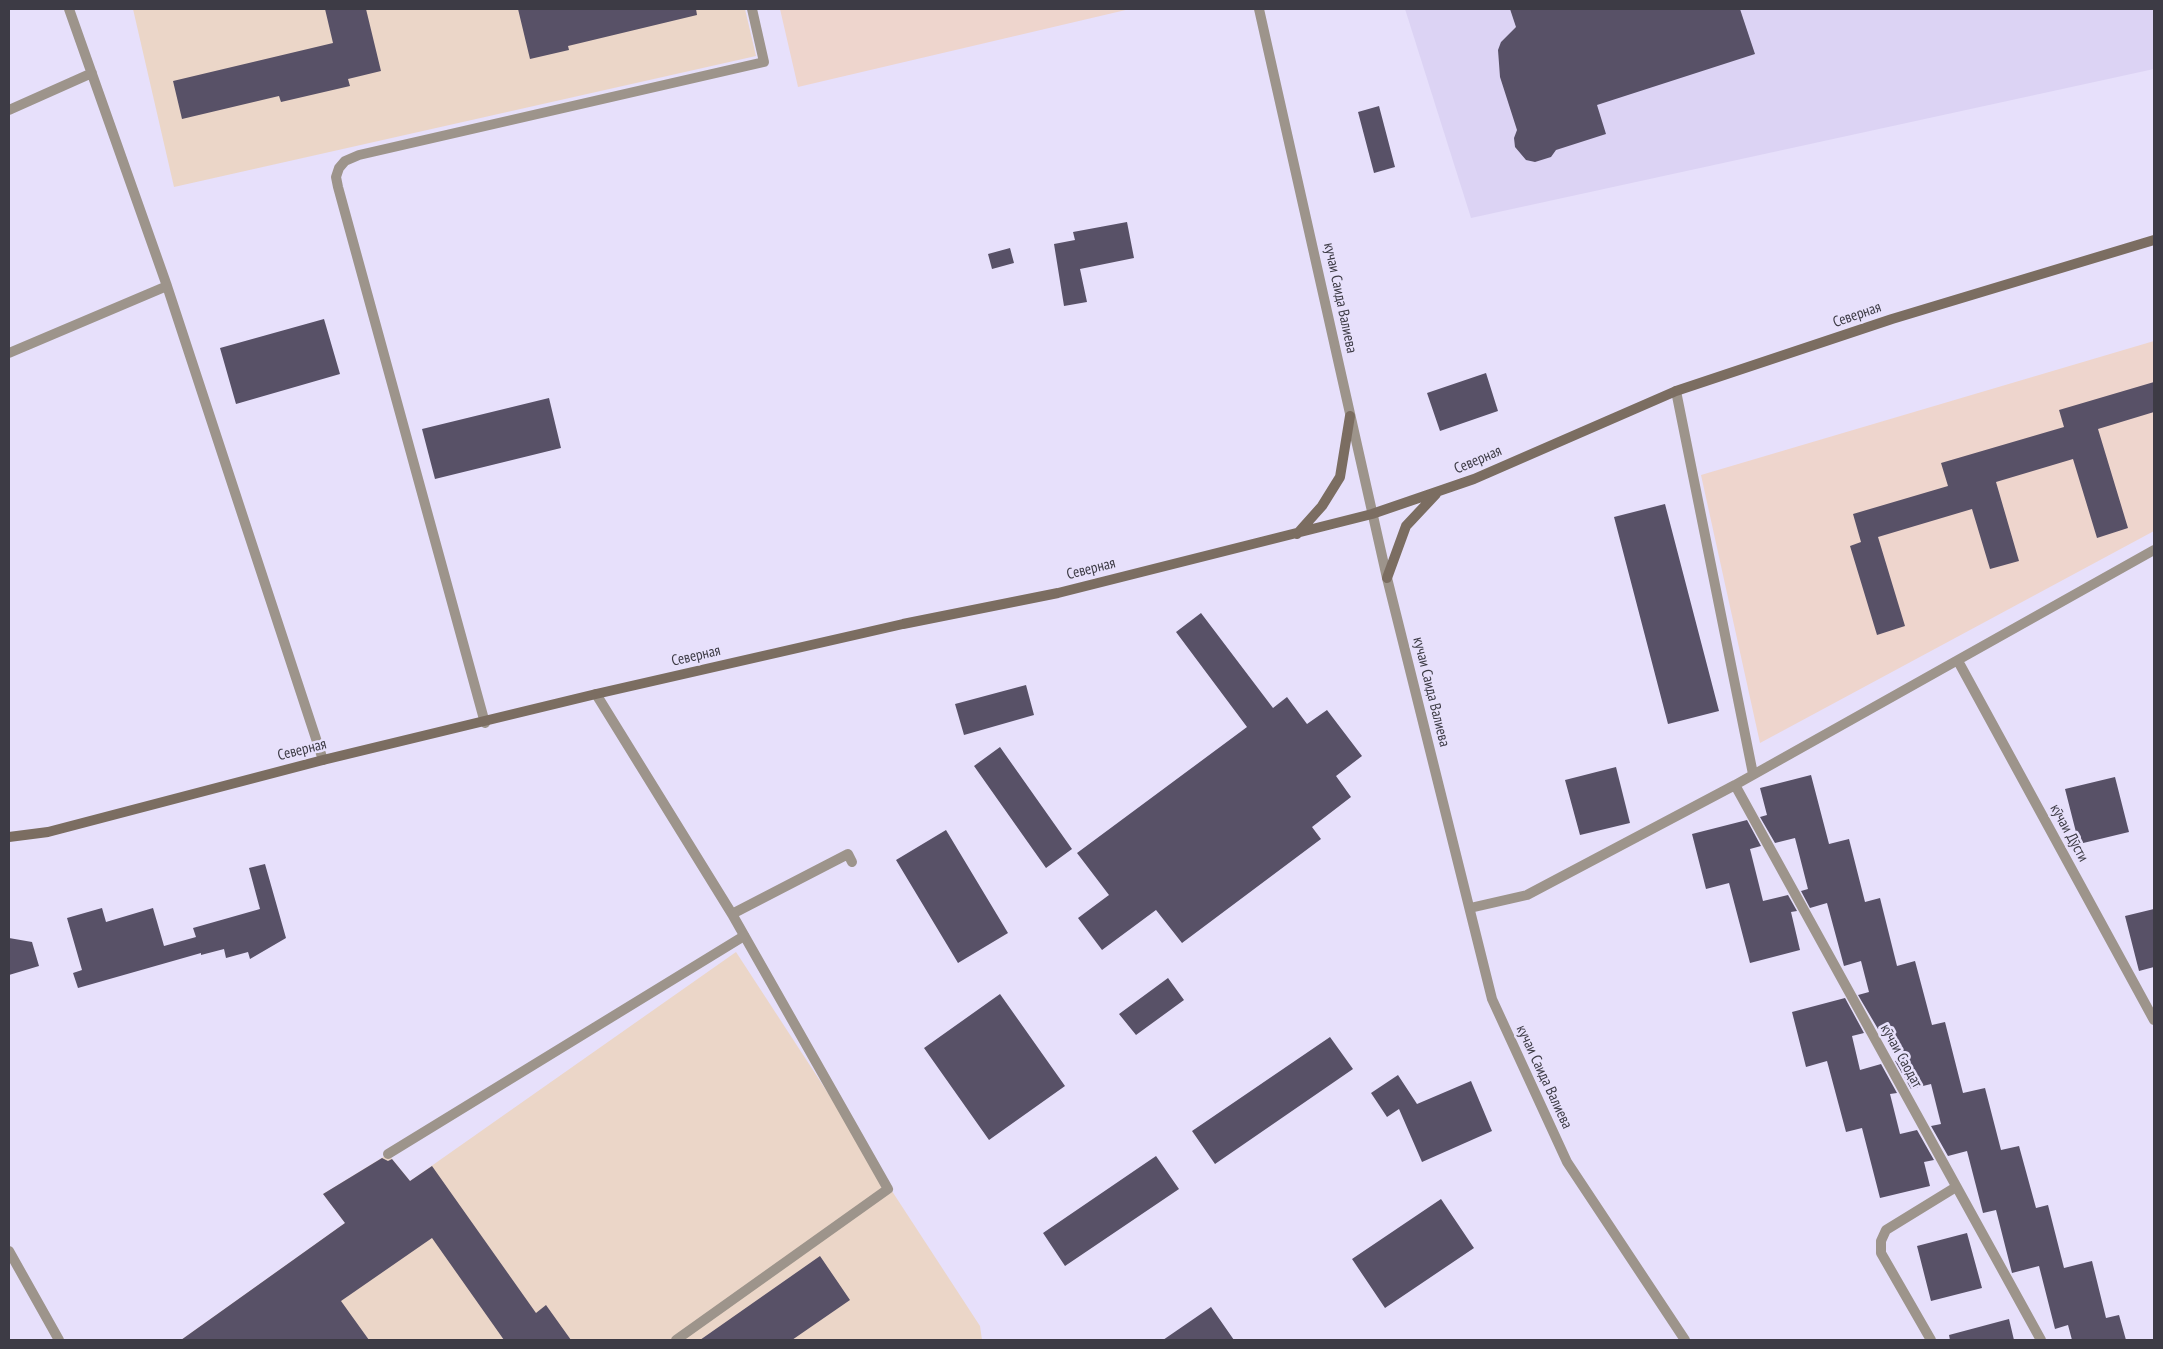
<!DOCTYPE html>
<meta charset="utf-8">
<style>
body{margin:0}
#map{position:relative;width:2163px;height:1349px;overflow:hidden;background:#e7e0fb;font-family:"PT Sans Narrow",sans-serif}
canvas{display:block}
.frame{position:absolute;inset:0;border:10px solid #3d3b45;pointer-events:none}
</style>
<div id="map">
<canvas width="2163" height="1349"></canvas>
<div class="frame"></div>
</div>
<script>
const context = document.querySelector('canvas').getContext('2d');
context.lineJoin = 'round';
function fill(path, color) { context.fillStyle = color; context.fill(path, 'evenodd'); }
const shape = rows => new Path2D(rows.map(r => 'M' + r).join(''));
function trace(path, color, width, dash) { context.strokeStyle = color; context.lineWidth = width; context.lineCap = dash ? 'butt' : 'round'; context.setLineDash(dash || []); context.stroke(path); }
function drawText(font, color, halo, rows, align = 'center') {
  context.font = font + ' "PT Sans Narrow",sans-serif'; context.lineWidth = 5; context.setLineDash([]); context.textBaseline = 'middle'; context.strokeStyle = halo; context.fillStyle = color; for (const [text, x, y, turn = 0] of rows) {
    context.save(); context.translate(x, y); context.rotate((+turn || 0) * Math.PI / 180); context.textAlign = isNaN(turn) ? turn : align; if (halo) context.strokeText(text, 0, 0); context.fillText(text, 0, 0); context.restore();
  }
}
const built = shape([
 [1405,9,2154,9,2154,69,1471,218]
]);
const education = shape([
 [780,9,1130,9,798,87],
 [2154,341,2154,531,1760,743,1701,475]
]);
const medical = shape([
 [133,9,745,9,756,56,174,187],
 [736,952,980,1326,982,1340,181,1340,345,1223,323,1194,388,1154,410,1181]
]);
const building = shape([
 [325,9,366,9,381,71,348,79,350,86,281,102,279,96,182,119,173,81,333,43],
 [518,9,696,9,697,15,568,46,569,50,530,59],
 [1510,9,1740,9,1755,54,1597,105,1606,134,1556,150,1551,157,1535,162,1526,160,1515,147,1514,138,1517,130,1500,77,1498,50,1501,42,1516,27],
 [1379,106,1395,167,1374,173,1358,112],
 [1127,222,1134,258,1080,269,1087,302,1064,306,1054,244,1075,240,1073,232],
 [1010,248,1014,263,992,269,988,254],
 [324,319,340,374,236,404,220,348],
 [1486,373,1498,411,1440,431,1427,393],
 [2154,382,2154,412,2098,429,2128,528,2097,538,2073,459,1996,482,2019,561,1990,569,1972,509,1878,537,1905,626,1877,635,1850,546,1861,542,1853,514,1948,486,1941,463,2064,427,2059,410],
 [549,398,561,448,435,479,422,429],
 [1665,504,1719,711,1668,724,1614,517],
 [1201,613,1273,708,1287,697,1307,724,1327,710,1362,756,1336,776,1351,797,1312,827,1321,839,1182,943,1156,910,1102,950,1078,918,1109,895,1077,853,1247,727,1176,632],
 [1026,685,1034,715,964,735,955,704],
 [1000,747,1072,849,1046,868,974,766],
 [1616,767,1630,823,1580,835,1565,780],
 [1811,775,1829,844,1849,839,1865,902,1880,898,1897,966,1915,961,1932,1025,1945,1022,1963,1093,1985,1088,2001,1150,2019,1146,2036,1208,2048,1205,2064,1268,2092,1261,2106,1318,2119,1315,2126,1340,2072,1340,2068,1325,2055,1329,2039,1266,2012,1273,1996,1210,1983,1213,1967,1151,1948,1156,1931,1126,1941,1124,1931,1084,1911,1089,1895,1061,1901,1059,1892,1026,1878,1029,1858,995,1869,992,1861,961,1844,966,1827,903,1810,908,1801,891,1808,889,1795,838,1775,843,1760,817,1767,815,1760,788],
 [2115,777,2129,832,2079,844,2065,789],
 [1747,820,1761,846,1750,849,1763,901,1788,895,1797,911,1791,912,1800,950,1750,963,1729,883,1706,889,1692,834],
 [946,830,1008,933,958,963,896,860],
 [265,864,286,938,250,959,248,952,226,958,224,949,201,955,201,953,78,988,73,973,82,970,67,918,102,908,106,922,153,908,164,946,196,937,193,928,260,909,249,868],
 [2154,909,2154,967,2139,971,2125,916],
 [9,938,32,942,39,966,9,975],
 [1168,978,1184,1000,1136,1035,1119,1014],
 [1000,994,1065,1086,989,1140,924,1048],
 [1845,998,1864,1033,1852,1036,1860,1070,1881,1064,1897,1093,1890,1094,1900,1134,1917,1130,1934,1160,1924,1162,1930,1186,1880,1198,1862,1128,1846,1132,1827,1061,1806,1067,1792,1012],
 [1330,1037,1353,1069,1215,1164,1192,1131],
 [1398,1075,1417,1104,1471,1081,1492,1131,1422,1162,1399,1109,1387,1117,1371,1093],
 [1156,1156,1179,1189,1065,1266,1043,1233],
 [382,1158,388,1161,392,1159,410,1181,432,1166,536,1313,546,1305,571,1340,504,1340,432,1238,341,1301,369,1340,181,1340,345,1223,323,1194],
 [1441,1199,1474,1248,1385,1308,1352,1259],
 [1967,1233,1982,1288,1931,1301,1917,1246],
 [820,1256,850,1300,792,1340,700,1340],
 [1211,1307,1234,1340,1163,1340],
 [2009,1319,2014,1340,1950,1340,1949,1335]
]);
const service = shape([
 [596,694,732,914,888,1189,676,1340],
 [485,723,338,187,336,177,339,168,345,161,359,155,764,62,752,9],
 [732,914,848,854,852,862],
 [9,1251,59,1340]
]);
const minor = shape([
 [69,9,167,286,323,760],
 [9,110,92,73],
 [9,353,167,286],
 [1676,391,1753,774],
 [1958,661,2154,1020],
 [1735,785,2041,1340],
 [1470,908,1527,895,1735,785,2154,550],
 [388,1154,744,936],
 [1931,1340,1881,1253,1881,1241,1886,1230,1956,1187]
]);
const tertiary = shape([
 [1259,9,1387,578,1492,999,1567,1162,1685,1340]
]);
const secondary = shape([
 [1297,534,1322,506,1340,477,1350,416],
 [1387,578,1406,526,1436,494],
 [9,837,48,832,323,760,596,694,903,624,1058,593,1372,514,1474,479,1676,391,1892,319,2154,240]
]);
const streetNames = [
 ["кучаи Саида Валиева",1340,298,78],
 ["Северная",1857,315,-19],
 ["Северная",1478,460,-23],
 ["Северная",1091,569,-14],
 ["Северная",696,656,-13],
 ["кучаи Саида Валиева",1431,692,76],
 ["Северная",302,750,-14],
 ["кӯчаи Дӯсти",2069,833,61],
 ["кӯчаи Саодат",1901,1056,61],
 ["кучаи Саида Валиева",1544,1077,65]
];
fill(built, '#dcd3f4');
fill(education, '#eed5cd');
fill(medical, '#ebd6c8');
fill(building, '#585167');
trace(service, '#9d948b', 10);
trace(minor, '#9d948b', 10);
trace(tertiary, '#9d948b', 10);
trace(secondary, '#7b6d61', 10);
drawText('15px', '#3d3b45', '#e7e0fb', streetNames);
</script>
